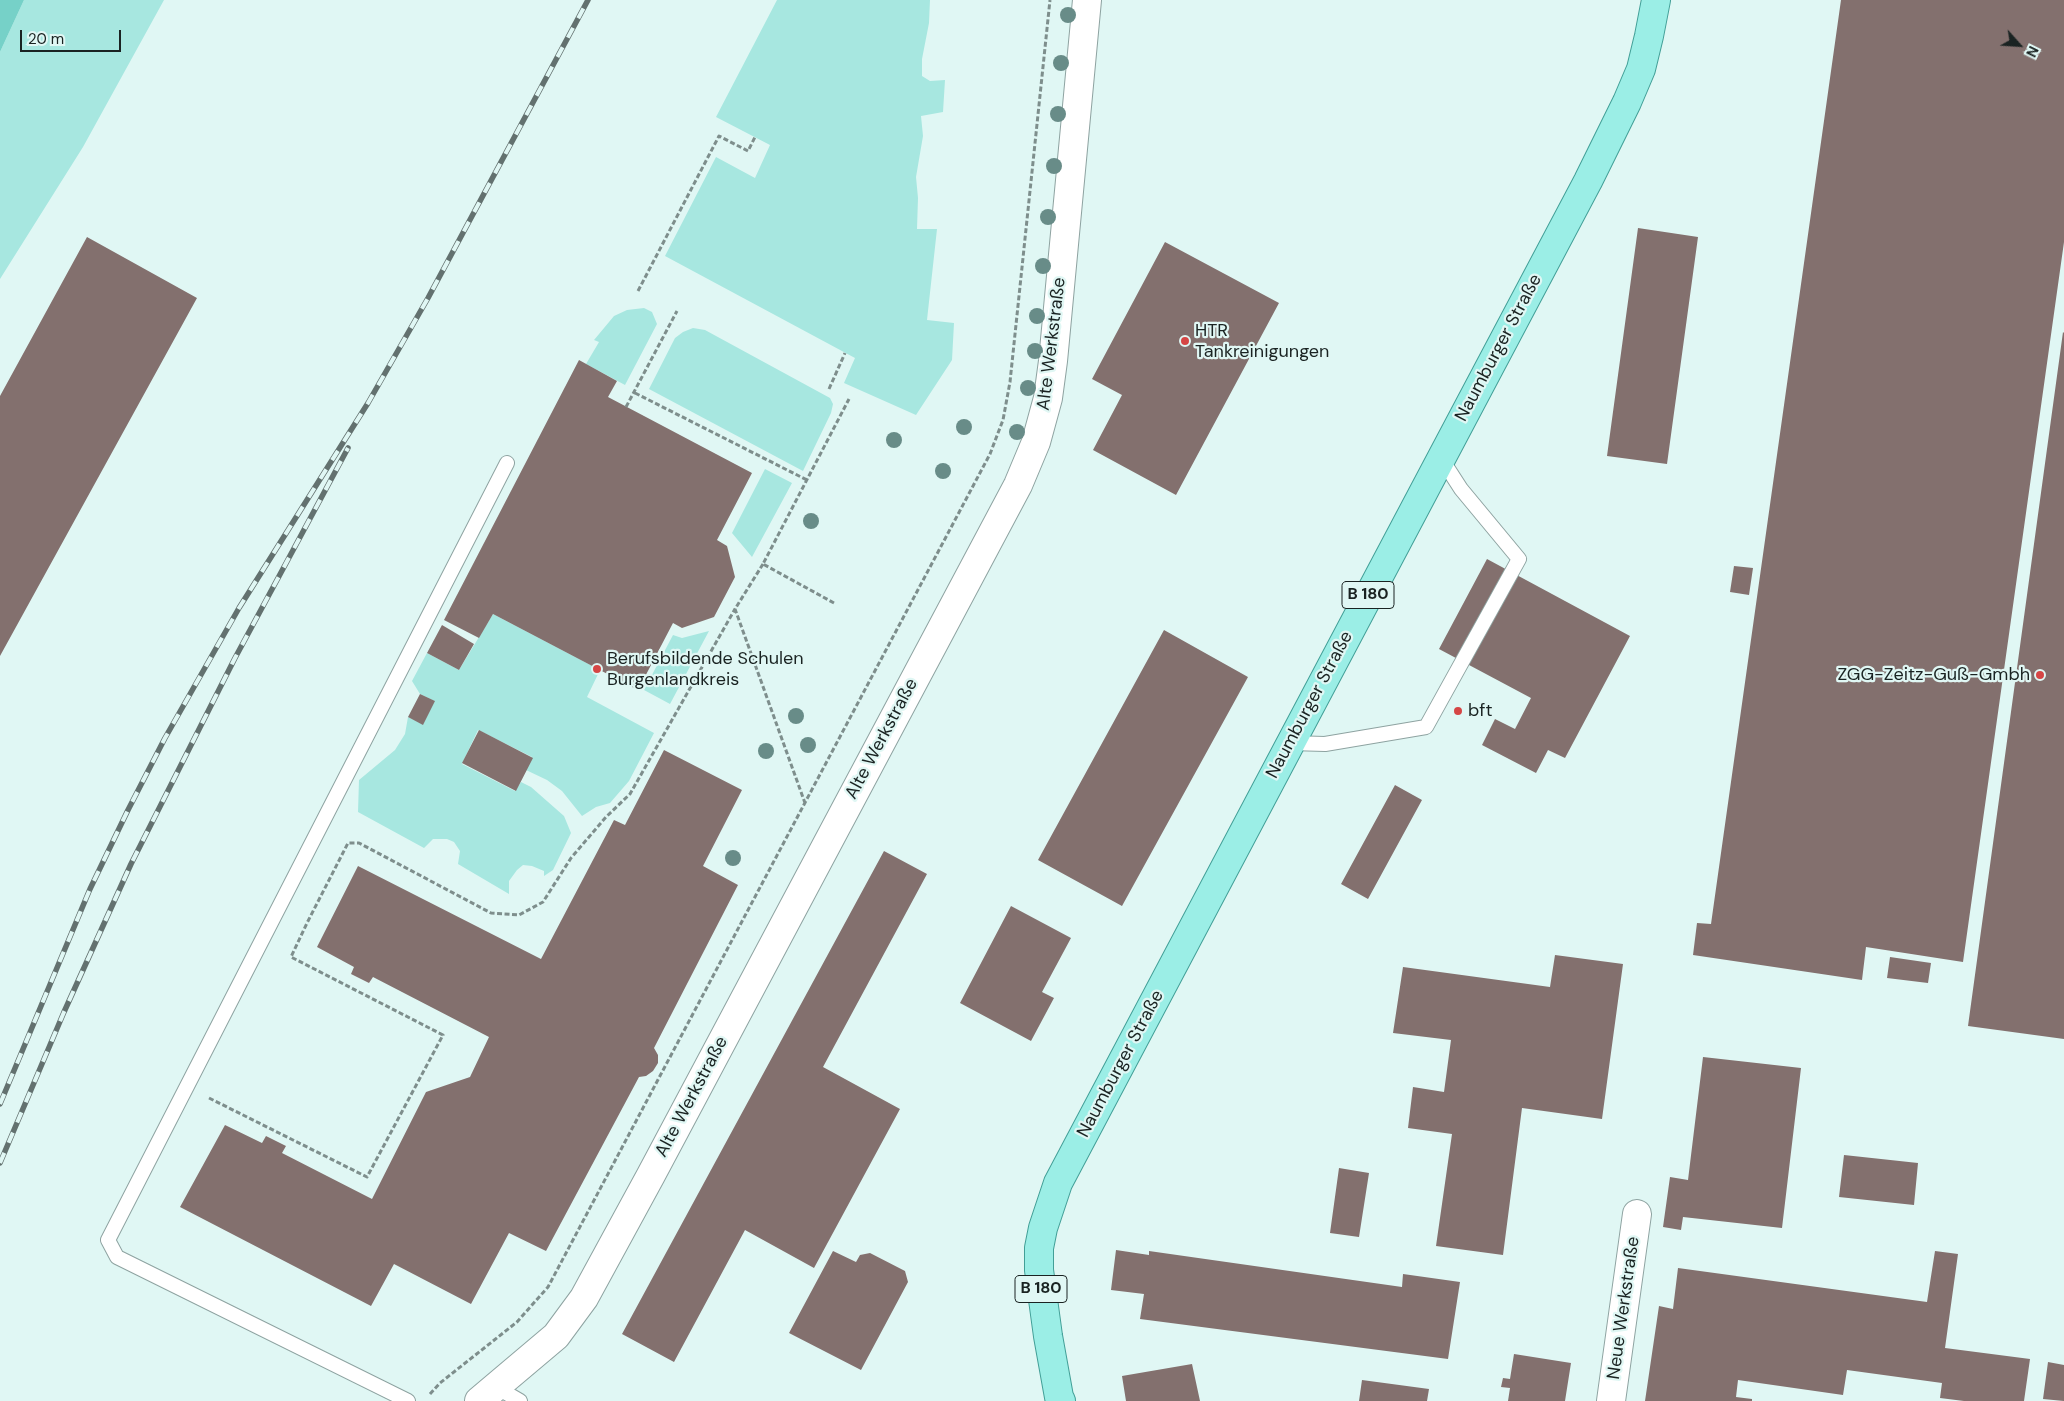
<!DOCTYPE html>
<meta charset="utf-8">
<style>
body{margin:0}
#map{position:relative;width:2064px;height:1401px;overflow:hidden;background:#e0f7f4;font-family:"DM Sans",sans-serif}
canvas{display:block}
.north{position:absolute;left:1994px;top:20px;width:50px;height:50px;-webkit-text-stroke:4px #e0f7f4;paint-order:stroke;rotate:116deg;font-size:14px;font-weight:700;line-height:20px;text-align:center;color:#1a2322}
.north::after{content:'';display:block;margin:auto;width:18px;height:22px;background:#1a2322;clip-path:polygon(50% 0,100% 100%,50% 72%,0 100%)}
.scale{position:absolute;left:20px;top:30px;width:101px;height:22px;box-sizing:border-box;border:2px solid #1a2322;border-top:0;padding-left:6px;font-size:15px;line-height:18px;white-space:nowrap;color:#1a2322;-webkit-text-stroke:4px #e0f7f4;paint-order:stroke}
</style>
<div id="map">
<canvas width="2064" height="1401"></canvas>
<div class="north">N</div>
<div class="scale">20 m</div>
</div>
<script>
const context = document.querySelector('canvas').getContext('2d');
context.lineJoin = 'round';
function fill(path, color) { context.fillStyle = color; context.fill(path, 'evenodd'); }
const shape = rows => new Path2D(rows.map(r => 'M' + r).join(''));
function trace(path, color, width, dash) { context.strokeStyle = color; context.lineWidth = width; context.lineCap = dash ? 'butt' : 'round'; context.setLineDash(dash || []); context.stroke(path); }
function drawText(font, color, halo, rows, align = 'center') {
  context.font = font + ' "DM Sans",sans-serif'; context.lineWidth = 4.5; context.setLineDash([]); context.textBaseline = 'middle'; context.strokeStyle = halo; context.fillStyle = color; for (const [text, x, y, turn = 0] of rows) {
    context.save(); context.translate(x, y); context.rotate((+turn || 0) * Math.PI / 180); context.textAlign = isNaN(turn) ? turn : align; if (halo) context.strokeText(text, 0, 0); context.fillText(text, 0, 0); context.restore();
  }
}
const green = shape([
 [24,0,164,0,83,147,0,279,0,52],
 [777,0,930,0,929,23,922,59,922,76,930,81,945,80,943,112,921,116,923,136,916,177,918,198,917,229,937,229,927,320,954,323,952,360,916,415,844,383,855,358,665,256,716,157,755,178,770,145,716,117],
 [644,308,652,312,657,324,625,385,586,364,599,342,594,340,614,316,627,310],
 [693,328,705,330,830,398,833,404,831,413,803,471,649,389,675,338,683,332],
 [765,469,792,483,752,557,732,533],
 [493,614,600,670,587,697,654,733,629,781,610,803,596,807,582,816,562,791,547,780,526,770,532,757,478,730,462,764,515,791,521,782,531,787,564,816,571,833,553,870,544,876,544,871,532,866,523,865,517,870,509,881,509,894,458,864,460,851,454,842,447,839,433,839,424,848,358,812,359,780,395,750,405,734,408,717,423,724,434,701,420,694,412,681,427,653,459,670],
 [709,631,670,704,644,690,673,635,682,638]
]);
const water = shape([
 [0,0,24,0,0,52]
]);
const building = shape([
 [1841,0,2064,0,2064,242,1963,962,1866,947,1862,980,1693,955,1697,923,1711,924],
 [1638,228,1698,237,1667,464,1607,456],
 [87,237,197,298,0,656,0,396],
 [1165,242,1279,303,1176,495,1093,450,1122,395,1092,379],
 [2063,332,2064,333,2064,1039,1968,1026],
 [579,360,617,381,608,397,752,473,717,540,727,546,735,577,714,617,682,628,673,623,638,690,493,614,479,638,444,620],
 [1487,559,1630,636,1565,758,1548,750,1536,773,1482,745,1495,719,1515,729,1531,698,1439,649],
 [1734,566,1753,568,1749,595,1730,592],
 [442,625,474,644,459,670,427,653],
 [1164,630,1248,677,1122,906,1038,860],
 [420,694,435,701,423,725,408,717],
 [479,730,533,758,516,791,462,763],
 [664,750,742,790,703,866,738,885,654,1048,658,1055,658,1063,653,1071,646,1076,639,1077,546,1251,509,1233,471,1304,394,1264,371,1306,180,1207,225,1125,262,1143,266,1136,286,1146,282,1153,372,1199,426,1092,470,1077,489,1037,373,977,369,983,351,974,354,967,317,947,358,866,541,959,614,820,625,825],
 [1395,785,1422,800,1368,899,1341,884],
 [884,851,927,874,823,1067,900,1109,814,1268,745,1230,674,1362,622,1334],
 [1011,906,1071,938,1042,992,1054,998,1031,1041,960,1003],
 [1555,955,1623,964,1602,1119,1522,1108,1503,1255,1436,1246,1452,1134,1408,1128,1413,1087,1444,1092,1451,1040,1393,1033,1403,967,1550,987],
 [1890,957,1931,963,1928,983,1887,978],
 [1703,1057,1801,1068,1782,1228,1683,1217,1681,1230,1663,1227,1670,1177,1688,1180],
 [1844,1155,1918,1163,1914,1205,1839,1197],
 [1339,1168,1369,1173,1359,1237,1330,1233],
 [1116,1250,1149,1255,1149,1251,1402,1287,1403,1274,1460,1282,1448,1359,1140,1319,1144,1294,1111,1290],
 [833,1251,856,1262,860,1255,870,1253,905,1271,908,1282,861,1370,789,1333],
 [1935,1251,1958,1254,1945,1348,2030,1359,2024,1401,1964,1401,1940,1398,1942,1383,1847,1370,1843,1395,1738,1380,1736,1397,1752,1399,1752,1401,1645,1401,1659,1306,1673,1309,1678,1268,1927,1302],
 [1514,1354,1571,1363,1565,1401,1508,1401,1510,1388,1501,1387,1503,1378,1510,1379],
 [2048,1362,2064,1365,2064,1401,2043,1399],
 [1192,1364,1200,1401,1126,1401,1122,1376],
 [1362,1380,1429,1389,1427,1401,1359,1401]
]);
const path = shape([
 [638,291,719,136,748,151,755,137],
 [829,389,845,353],
 [635,393,807,480],
 [626,407,677,311],
 [763,564,735,609,805,803],
 [834,603,763,564,849,399],
 [209,1098,367,1177,443,1035,291,957,307,923,348,843,359,843,491,913,519,915,543,902,571,858,606,817,630,794,735,609],
 [430,1394,440,1383,517,1322,548,1287,990,454,1003,420,1010,382,1050,0]
]);
const lane = shape([
 [1290,743,1325,744,1426,727,1519,559,1461,489,1441,458],
 [496,1387,520,1401],
 [408,1401,117,1257,108,1240,507,463]
]);
const street = shape([
 [479,1401,556,1336,584,1298,651,1175,1018,485,1036,442,1048,398,1053,361,1087,0],
 [1611,1401,1637,1214]
]);
const primary = shape([
 [1061,1401,1059,1397,1048,1336,1039,1270,1039,1248,1043,1228,1058,1183,1588,181,1627,102,1641,69,1649,36,1656,0]
]);
const rail = shape([
 [0,1104,90,889,128,810,165,738,239,608,368,403,428,298,588,0],
 [0,1163,64,1012,131,864,235,658,348,448]
]);
const trees = [
 [1068,15],
 [1061,63],
 [1058,114],
 [1054,166],
 [1048,217],
 [1043,266],
 [1037,316],
 [1035,351],
 [1028,388],
 [964,427],
 [1017,432],
 [894,440],
 [943,471],
 [811,521],
 [796,716],
 [808,745],
 [766,751],
 [733,858]
];
const markers = [
 [1185,341,5,"#d54645"],
 [597,669,5,"#d54645"],
 [2040,675,5,"#d54645"],
 [1458,711,5,"#d54645"]
];
const shields = [
 [1368,595,52],
 [1041,1289,52]
];
const shieldNames = [
 ["B 180",1368,595],
 ["B 180",1041,1289]
];
const poiNames = [
 ["HTR",1195,331],
 ["Tankreinigungen",1195,352],
 ["Berufsbildende Schulen",607,659],
 ["Burgenlandkreis",607,680],
 ["ZGG-Zeitz-Guß-Gmbh",2030,675,"right"],
 ["bft",1468,711]
];
const streetNames = [
 ["Alte Werkstraße",1052,344,-83],
 ["Naumburger Straße",1499,348,-62],
 ["Naumburger Straße",1310,705,-62],
 ["Alte Werkstraße",882,739,-62],
 ["Naumburger Straße",1121,1064,-62],
 ["Alte Werkstraße",692,1097,-62],
 ["Neue Werkstraße",1624,1308,-82]
];
fill(green, '#a7e7e0');
fill(water, '#76d1c8');
fill(building, '#83706e');
trace(lane, '#8ea3a1', 16);
trace(street, '#8ea3a1', 30);
trace(primary, '#429f97', 30);
trace(path, '#7e8e8c', 3, [5, 2.5]);
trace(lane, '#fff', 14);
trace(street, '#fff', 28);
trace(primary, '#9beee6', 28);
trace(rail, '#63716f', 5.5);
trace(rail, '#e0f7f4', 4, [11]);
context.fillStyle = '#688c88';
for (const [x, y] of trees) { context.beginPath(); context.arc(x, y, 8, 0, 2 * Math.PI); context.fill(); }
for (const [x, y, r, color] of markers) { const dot = new Path2D(); dot.arc(x, y, r, 0, 2 * Math.PI); context.fillStyle = color; context.fill(dot); trace(dot, '#e0f7f4', 2); }
for (const [x, y, w] of shields) { const box = new Path2D(); box.roundRect(x - w / 2, y - 13.5, w, 27, 4); context.fillStyle = '#e0f7f4'; context.fill(box); trace(box, '#1a2322', 1); }
drawText('bold 16px', '#1a2322', null, shieldNames);
drawText('18px', '#1a2322', '#e0f7f4', poiNames, 'left');
drawText('18px', '#1a2322', '#e0f7f4', streetNames);
</script>
